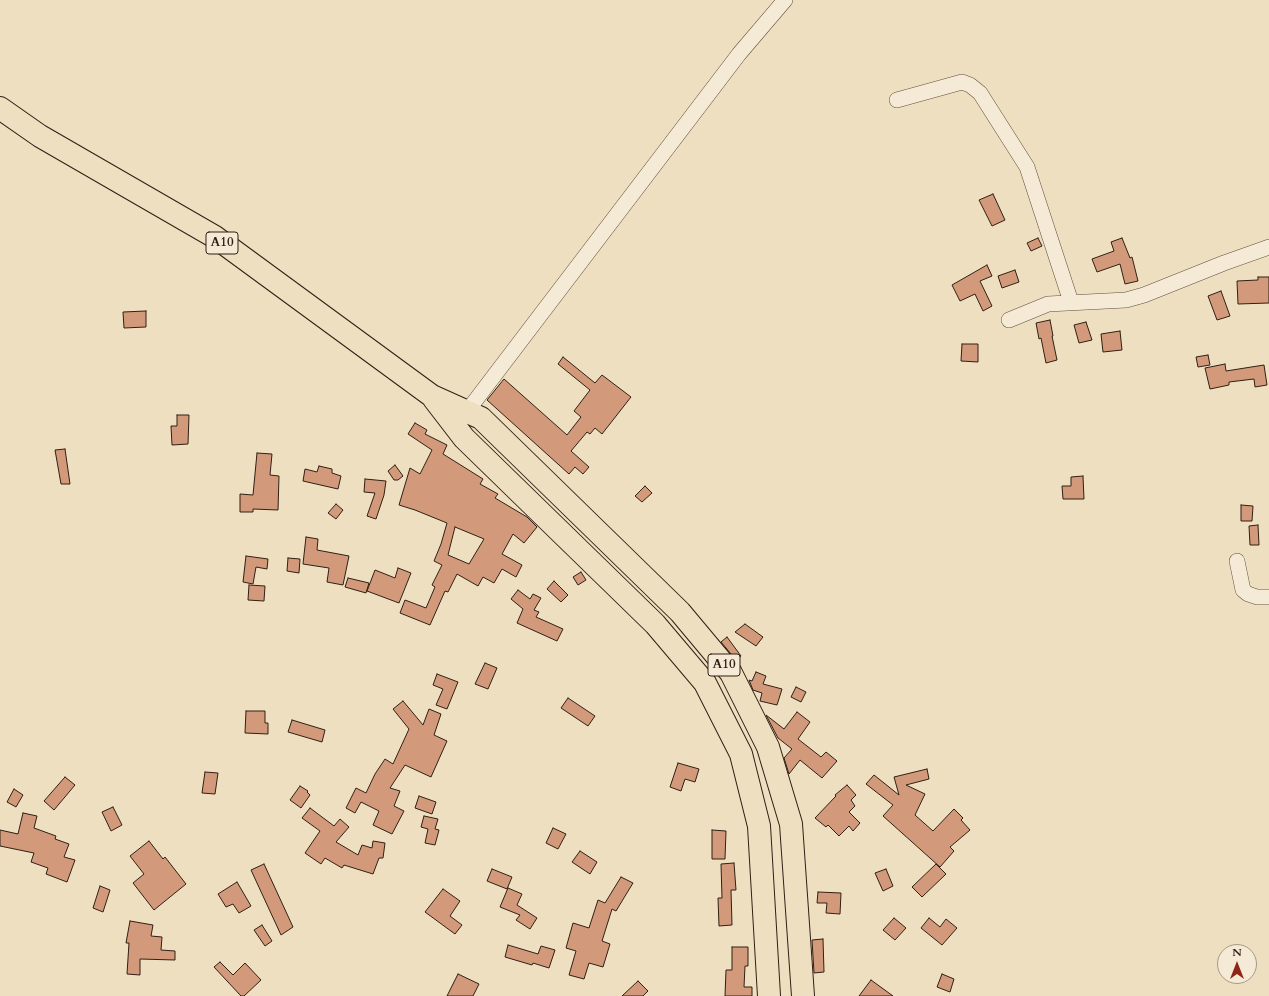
<!DOCTYPE html>
<style>
body{margin:0}
#map{position:relative;width:1269px;height:996px;overflow:hidden;background:#eedfc0;font-family:Cardo,serif}
canvas{display:block}
.north{position:absolute;left:1217px;top:944px;width:40px;height:40px;box-sizing:border-box;background:#f4ead6;border:1px solid #a69988;border-radius:50%;rotate:0deg;font-size:11px;font-weight:700;line-height:16px;text-align:center;color:#301f14}
.north::after{content:'';display:block;margin:auto;width:14px;height:18px;background:#8f2418;clip-path:polygon(50% 0,100% 100%,50% 72%,0 100%)}
</style>
<div id="map">
<canvas width="1269" height="996"></canvas>
<div class="north">N</div>
</div>
<script>
const context = document.querySelector('canvas').getContext('2d');
context.lineJoin = 'round';
function fill(path, color) { context.fillStyle = color; context.fill(path, 'evenodd'); }
const shape = rows => new Path2D(rows.map(r => 'M' + r).join(''));
function trace(path, color, width, dash) { context.strokeStyle = color; context.lineWidth = width; context.lineCap = dash ? 'butt' : 'round'; context.setLineDash(dash || []); context.stroke(path); }
function drawText(font, color, halo, rows, align = 'center') {
  context.font = font + ' Cardo,serif'; context.lineWidth = 3; context.setLineDash([]); context.textBaseline = 'middle'; context.strokeStyle = halo; context.fillStyle = color; for (const [text, x, y, turn = 0] of rows) {
    context.save(); context.translate(x, y); context.rotate((+turn || 0) * Math.PI / 180); context.textAlign = isNaN(turn) ? turn : align; if (halo) context.strokeText(text, 0, 0); context.fillText(text, 0, 0); context.restore();
  }
}
const building = shape([
 [993,194,1005,220,992,226,979,200,993,194],
 [1038,238,1042,246,1031,251,1027,243,1038,238],
 [1122,238,1130,258,1132,257,1138,281,1125,284,1120,264,1097,272,1092,259,1114,251,1111,242,1122,238],
 [987,265,992,276,980,281,992,306,983,311,975,294,960,301,952,285,987,265],
 [1015,270,1019,282,1002,288,998,276,1015,270],
 [1258,277,1269,277,1269,303,1238,304,1237,281,1258,280,1258,277],
 [1221,291,1230,316,1217,320,1208,296,1221,291],
 [146,311,146,327,124,328,123,312,146,311],
 [1050,320,1053,336,1052,336,1057,360,1046,363,1041,338,1039,339,1036,323,1050,320],
 [1086,322,1092,340,1079,343,1074,325,1086,322],
 [1120,331,1122,350,1103,352,1101,334,1120,331],
 [962,344,978,344,978,362,961,361,962,344],
 [1208,355,1210,365,1198,367,1196,357,1208,355],
 [563,357,595,383,602,375,631,397,602,434,595,428,590,434,587,432,571,451,589,467,583,474,575,467,569,474,487,400,504,379,567,435,581,417,574,411,590,390,558,364,563,357],
 [1225,364,1226,371,1264,365,1267,385,1255,387,1254,379,1229,382,1229,385,1210,389,1205,368,1225,364],
 [177,415,189,415,188,444,172,445,171,426,177,426,177,415],
 [415,423,427,430,425,434,447,445,443,454,483,479,480,484,498,494,495,498,527,517,537,527,524,543,513,534,502,554,522,565,516,577,502,569,494,583,483,577,478,586,457,574,448,592,445,591,430,625,400,613,405,600,426,608,435,587,432,585,442,565,434,561,441,544,447,523,415,510,399,505,410,468,420,474,432,450,408,434,415,423],
 [455,527,484,539,469,564,448,555,455,527],
 [65,449,70,484,61,484,55,450,65,449],
 [257,453,272,454,270,475,279,476,278,510,253,509,253,512,240,512,240,494,253,495,257,453],
 [395,465,403,476,398,480,394,480,388,471,395,465],
 [319,466,332,469,332,473,341,476,338,489,303,481,305,469,317,472,319,466],
 [1083,476,1084,499,1063,499,1062,486,1071,486,1071,477,1083,476],
 [365,479,386,481,384,495,376,519,367,516,375,493,364,492,365,479],
 [645,486,652,493,642,502,635,496,645,486],
 [336,504,343,510,336,519,328,513,336,504],
 [1241,505,1253,506,1252,521,1241,521,1241,505],
 [1258,525,1259,545,1250,545,1249,526,1258,525],
 [306,537,318,539,317,550,349,556,343,585,327,582,329,568,303,564,306,537],
 [246,556,268,559,267,569,256,567,253,584,243,582,246,556],
 [288,558,300,559,299,573,287,571,288,558],
 [398,568,411,573,399,603,367,591,375,570,395,578,398,568],
 [581,572,586,580,578,585,573,577,581,572],
 [348,578,369,583,366,593,345,587,348,578],
 [554,581,568,595,561,602,547,589,554,581],
 [249,585,265,586,264,601,248,600,249,585],
 [518,590,530,599,533,594,541,598,534,610,539,612,536,617,563,629,557,641,517,623,523,609,511,599,518,590],
 [745,624,763,637,756,646,735,632,745,624],
 [727,637,741,656,736,660,721,642,727,637],
 [485,663,497,668,488,689,475,684,485,663],
 [756,672,766,676,763,684,782,689,777,705,760,701,762,693,753,690,749,680,752,681,756,672],
 [437,674,458,682,447,709,436,705,443,689,433,685,437,674],
 [796,687,806,692,801,702,791,697,796,687],
 [568,698,595,716,588,726,561,708,568,698],
 [403,701,423,725,429,709,441,714,434,735,447,741,431,777,405,765,390,788,400,791,394,806,404,811,392,834,373,825,379,811,361,802,355,813,346,808,356,788,366,793,375,774,385,759,393,764,409,729,393,709,403,701],
 [246,711,265,711,265,723,268,723,268,734,245,733,246,711],
 [797,712,810,722,798,739,821,757,826,752,837,761,822,778,800,760,789,774,784,758,792,749,778,738,766,715,784,729,797,712],
 [292,720,325,730,322,742,288,732,292,720],
 [678,763,699,769,695,782,685,779,681,791,670,787,678,763],
 [927,769,929,779,906,785,925,794,915,815,933,831,954,809,963,818,961,820,970,830,950,847,954,851,940,867,883,816,893,805,866,784,874,775,899,795,894,777,927,769],
 [205,772,218,773,215,794,202,793,205,772],
 [65,777,75,785,54,810,44,801,65,777],
 [847,785,856,795,851,800,855,806,849,812,860,823,853,831,849,826,839,836,828,825,826,827,815,818,836,796,835,795,847,785],
 [300,786,308,791,307,792,310,795,301,808,290,800,300,786],
 [14,789,23,795,16,807,7,802,14,789],
 [419,796,436,802,432,814,415,808,419,796],
 [113,807,122,825,111,831,102,812,113,807],
 [310,808,334,826,340,819,349,827,336,842,358,855,362,845,372,848,373,841,385,843,383,858,379,858,373,874,344,865,342,868,325,858,321,864,305,853,320,831,302,818,310,808],
 [23,813,37,816,34,828,56,836,55,839,69,844,64,857,75,860,67,882,46,874,48,868,31,862,34,853,0,846,0,830,18,834,23,813],
 [424,816,438,819,435,829,439,830,435,845,425,843,428,829,421,827,424,816],
 [553,828,566,834,558,849,546,843,553,828],
 [712,830,726,831,725,859,712,859,712,830],
 [149,841,163,859,165,857,186,884,154,910,133,883,144,874,130,856,149,841],
 [580,851,597,862,590,874,572,862,580,851],
 [734,863,736,890,731,890,732,925,719,926,718,898,722,898,721,864,734,863],
 [264,864,293,927,281,935,251,870,264,864],
 [936,864,946,874,922,897,912,887,936,864],
 [492,869,512,877,507,889,487,881,492,869],
 [886,869,893,886,883,891,875,873,886,869],
 [621,877,633,883,616,911,612,909,602,941,610,944,603,967,589,963,584,979,569,975,576,951,566,948,573,923,589,928,598,900,605,903,621,877],
 [237,882,251,906,239,913,233,904,226,907,218,894,237,882],
 [100,886,110,890,103,912,93,908,100,886],
 [508,888,522,894,517,905,537,918,530,929,516,920,520,915,500,907,508,888],
 [443,889,460,901,450,916,462,925,455,934,425,912,443,889],
 [818,892,841,893,840,914,826,913,827,903,817,903,818,892],
 [894,918,906,928,895,940,883,930,894,918],
 [929,918,940,927,946,919,957,928,942,945,921,928,929,918],
 [130,921,153,925,151,936,162,937,161,950,175,951,175,960,140,959,140,975,127,974,129,943,126,943,130,921],
 [262,925,272,941,265,946,254,930,262,925],
 [823,939,824,972,814,973,812,940,823,939],
 [508,945,538,954,541,946,555,950,549,968,533,963,532,965,505,957,508,945],
 [732,947,748,947,748,966,745,966,744,987,752,987,752,996,725,996,726,970,732,970,732,947],
 [220,962,233,975,245,963,261,980,244,996,241,996,214,967,220,962],
 [458,974,479,984,473,996,447,996,458,974],
 [942,974,954,979,950,992,937,987,942,974],
 [871,980,893,996,859,996,871,980],
 [638,981,648,991,643,996,622,996,638,981]
]);
const minor = shape([
 [897,100,962,82,970,85,980,93,1027,167,1071,302],
 [1009,320,1048,304,1126,300,1144,295,1224,263,1269,247],
 [462,418,739,54,785,0],
 [1237,561,1243,590,1248,594,1257,597,1269,597]
]);
const highway = shape([
 [0,108,40,136,215,237,432,396,481,418,680,612,731,673,768,747,791,824,803,996],
 [434,399,464,438,655,624,705,683,741,754,759,826,769,996]
]);
const shields = [
 [222,243,32],
 [724,665,32]
];
const shieldNames = [
 ["A10",222,243],
 ["A10",724,665]
];
fill(building, '#d29a7b');
trace(building, '#301f14', 1);
trace(minor, '#604f3f', 16);
trace(highway, '#301f14', 24);
trace(minor, '#f4ead6', 15);
trace(highway, '#eedfc0', 22);
for (const [x, y, w] of shields) { const box = new Path2D(); box.roundRect(x - w / 2, y - 11, w, 22, 3); context.fillStyle = '#f4ead6'; context.fill(box); trace(box, '#301f14', 1); }
drawText('bold 13px', '#301f14', null, shieldNames);
</script>
